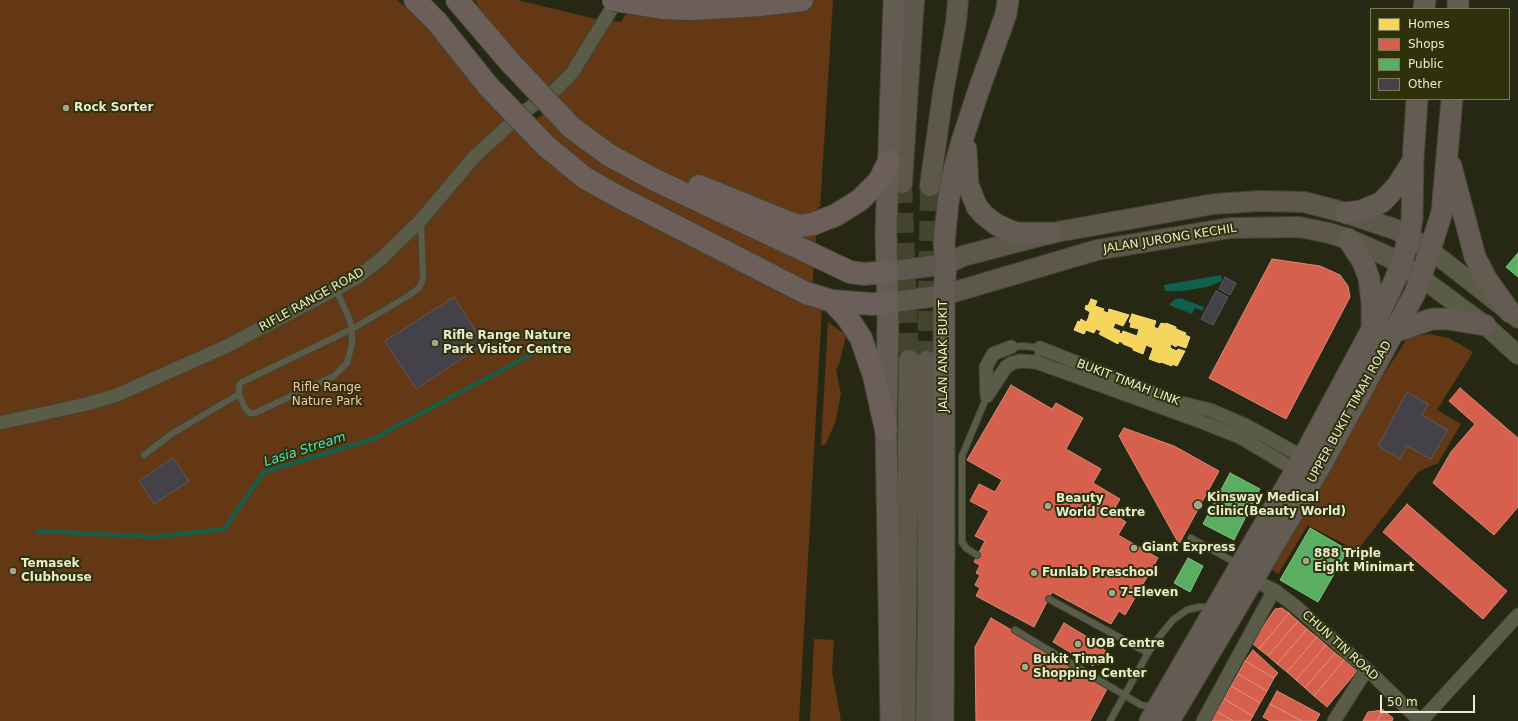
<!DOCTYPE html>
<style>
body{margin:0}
#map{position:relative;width:1518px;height:721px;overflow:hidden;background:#262813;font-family:"DejaVu Sans",sans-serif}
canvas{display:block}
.legend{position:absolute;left:1370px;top:8px;width:140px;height:92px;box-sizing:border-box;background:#2e310a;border:1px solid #787b59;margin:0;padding:5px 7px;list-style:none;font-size:12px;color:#e7ebd0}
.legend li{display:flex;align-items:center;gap:8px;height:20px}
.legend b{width:20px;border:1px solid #787b59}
.scale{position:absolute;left:1380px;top:695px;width:95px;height:18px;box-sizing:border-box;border:2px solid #e7ebd0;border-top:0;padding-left:5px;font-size:12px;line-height:14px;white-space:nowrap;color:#e7ebd0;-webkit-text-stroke:3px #2e310a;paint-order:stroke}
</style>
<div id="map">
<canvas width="1518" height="721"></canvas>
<ul class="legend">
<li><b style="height:11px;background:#f6d55c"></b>Homes</li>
<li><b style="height:11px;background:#d6604d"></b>Shops</li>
<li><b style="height:11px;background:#5aae61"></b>Public</li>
<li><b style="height:11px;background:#454148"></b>Other</li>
</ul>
<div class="scale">50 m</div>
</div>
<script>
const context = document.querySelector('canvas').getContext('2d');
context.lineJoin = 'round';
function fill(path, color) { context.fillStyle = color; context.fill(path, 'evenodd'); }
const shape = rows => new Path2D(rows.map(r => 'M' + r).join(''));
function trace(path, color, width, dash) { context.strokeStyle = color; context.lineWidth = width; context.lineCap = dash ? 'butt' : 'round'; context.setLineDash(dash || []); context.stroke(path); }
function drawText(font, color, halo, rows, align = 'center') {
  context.font = font + ' "DejaVu Sans",sans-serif'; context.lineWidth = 4; context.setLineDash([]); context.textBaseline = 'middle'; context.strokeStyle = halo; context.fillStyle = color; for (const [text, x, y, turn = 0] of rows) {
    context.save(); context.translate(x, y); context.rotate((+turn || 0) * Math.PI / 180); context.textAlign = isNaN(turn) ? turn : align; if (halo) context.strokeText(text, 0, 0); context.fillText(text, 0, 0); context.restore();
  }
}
const green = shape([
 [0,0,397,0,419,19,519,132,562,100,492,30,475,0,517,0,596,19,621,22,635,0,833,0,820,207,818,207,811,303,822,308,799,721,0,721],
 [828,322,846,335,840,361,836,370,841,394,836,420,826,444,821,445],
 [1429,334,1449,338,1473,352,1437,410,1461,424,1438,463,1418,472,1357,551,1308,525,1278,574,1270,568,1271,550,1408,337],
 [814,639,834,640,832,671,841,721,810,721]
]);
const water = shape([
 [1221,275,1222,281,1207,287,1182,291,1165,291,1164,285],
 [1180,298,1204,307,1203,311,1195,308,1192,314,1169,305,1175,299]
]);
const homes = shape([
 [1091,299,1097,301,1095,306,1104,309,1103,311,1108,313,1109,309,1129,315,1123,326,1115,323,1113,328,1120,331,1119,333,1122,334,1118,344,1099,334,1101,331,1096,329,1094,333,1086,330,1084,334,1074,330,1078,321,1080,322,1081,319,1086,322,1088,319,1090,312,1085,309,1086,305,1088,306,1091,299],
 [1132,314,1156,321,1154,327,1158,329,1161,323,1166,324,1166,323,1176,327,1176,329,1186,333,1185,335,1190,337,1186,348,1177,345,1176,347,1171,344,1170,347,1172,349,1177,351,1178,349,1185,351,1177,366,1172,364,1172,366,1161,362,1160,363,1149,359,1153,348,1146,345,1143,354,1133,350,1133,348,1123,344,1123,343,1119,341,1123,331,1137,336,1139,329,1130,327,1131,323,1129,322,1132,314]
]);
const shops = shape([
 [1272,259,1320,266,1340,275,1348,286,1350,297,1286,419,1209,378,1272,259],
 [1011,385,1052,409,1056,403,1083,418,1066,449,1101,469,1093,483,1120,499,1112,513,1126,522,1118,535,1158,558,1125,615,1119,611,1111,624,1052,592,1034,627,976,596,980,588,975,585,980,575,976,573,980,565,974,562,985,541,975,536,989,511,970,501,979,484,995,492,1002,480,967,460,1011,385],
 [1460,388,1518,438,1518,507,1494,535,1433,483,1451,452,1475,424,1449,401,1460,388],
 [1124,428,1174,446,1219,471,1179,544,1119,436,1124,428],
 [1407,504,1507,591,1483,619,1383,532,1407,504],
 [1282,608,1289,613,1259,649,1252,643,1275,609,1282,608],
 [1289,613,1298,621,1268,656,1259,649,1289,613],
 [991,618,1108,687,1090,721,976,721,975,647,991,618],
 [1298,621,1307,629,1277,664,1268,656,1298,621],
 [1064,623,1104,647,1103,649,1107,652,1099,665,1095,663,1093,666,1053,642,1064,623],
 [1307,629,1317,637,1287,672,1277,664,1307,629],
 [1317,637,1326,645,1296,680,1287,672,1317,637],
 [1326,645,1335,653,1305,688,1296,680,1326,645],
 [1253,650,1278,673,1274,678,1245,661,1253,650],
 [1335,653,1344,660,1314,696,1305,688,1335,653],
 [1344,660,1357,671,1327,707,1314,696,1344,660],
 [1245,661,1274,678,1267,691,1238,674,1245,661],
 [1238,674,1267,691,1260,703,1231,686,1238,674],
 [1231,686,1260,703,1253,716,1224,699,1231,686],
 [1277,691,1320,714,1316,721,1302,721,1270,704,1277,691],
 [1224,699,1253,716,1250,721,1233,721,1216,711,1224,699],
 [1270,704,1302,721,1270,721,1263,717,1270,704],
 [1383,710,1393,718,1392,721,1377,721,1383,710],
 [1383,710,1377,721,1363,721,1368,712,1383,710],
 [1216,711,1233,721,1211,721,1216,711]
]);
const public = shape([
 [1518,253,1518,277,1506,267,1518,253],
 [1230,473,1260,489,1234,540,1203,524,1230,473],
 [1310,528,1348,550,1318,602,1280,580,1310,528],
 [1188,558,1203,566,1190,592,1174,583,1188,558]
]);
const stream = shape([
 [37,531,156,537,224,529,264,472,373,439,560,339]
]);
const building = shape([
 [1225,277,1236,283,1230,295,1219,289,1225,277],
 [1216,291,1228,297,1213,325,1201,319,1216,291],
 [454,297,484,344,416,389,385,341,454,297],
 [1407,392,1428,404,1422,415,1448,430,1431,459,1407,446,1400,459,1378,446,1407,392],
 [173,458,189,481,154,504,139,481,173,458]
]);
const primaryTunnel = shape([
 [902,183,909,360],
 [927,361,930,186]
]);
const service = shape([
 [336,290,349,318,352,329,352,344,347,363,334,376,255,413,250,413,245,408,239,394,239,385,242,382,352,329,408,296,419,288,423,279,421,220],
 [1011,347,1024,346,1040,348,1036,362],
 [144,455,173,433,239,394],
 [1191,538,1238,564],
 [977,555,966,548,962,542,962,456,987,396],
 [1049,599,1148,653],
 [1015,630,1141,705,1154,707],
 [1110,721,1148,653,1159,637,1173,620,1187,610,1199,607,1212,607]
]);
const minor = shape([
 [1040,348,1173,401,1210,410,1247,426,1310,461],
 [987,396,1006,367,1012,363,1020,361,1036,362,1202,422,1240,437,1302,474],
 [987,396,986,367,993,354,1011,347],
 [0,423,87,404,117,395,225,347,355,279,382,258,421,220,474,157,521,114,556,89,572,73,617,0],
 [1253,580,1274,590,1295,606,1370,672,1420,721],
 [1203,721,1274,590],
 [1334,721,1367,669],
 [1421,721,1518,615]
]);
const secondary = shape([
 [1430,250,1518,319],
 [1420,277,1485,325,1518,355]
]);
const primary = shape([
 [902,183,908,87,914,0],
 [930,186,943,93,956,23,958,0],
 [887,272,946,264,963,256,1051,233,1214,204,1260,201,1304,202,1346,213,1397,230,1430,250],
 [887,303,944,295,1097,250,1230,228,1299,227,1329,233,1348,239,1389,257,1415,274],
 [905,721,909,360],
 [926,721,928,618,927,361]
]);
const trunk = shape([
 [1424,9,1425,0],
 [1458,9,1458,0],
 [966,149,968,185,977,207,984,215,997,225,1016,233,1051,233],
 [1451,166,1475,257,1487,280,1510,312],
 [1346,213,1361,211,1382,202,1397,186,1413,161],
 [1348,239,1363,262,1369,278,1372,303,1372,325],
 [1394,332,1432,319,1447,319,1485,325],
 [891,721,886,430,888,320,886,233,894,0],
 [943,721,944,531,944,295,946,264,944,243,948,203,953,174,961,144,978,92,1006,14,1008,0],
 [1150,721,1303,458,1372,329,1395,280,1401,265,1409,237,1412,219,1413,160,1417,99],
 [1169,721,1320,467,1415,293,1430,250,1442,212,1452,99]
]);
const motorway = shape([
 [415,0,437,22,488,86],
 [457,0,509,61],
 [759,5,802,0],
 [572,128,609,155,653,179,850,272,864,274,887,272],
 [546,146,585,178,619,197,806,293,832,301,872,304,887,303],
 [699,186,787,222,799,226,813,224,836,215,860,200,879,181,889,161],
 [832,301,847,317,861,338,874,376,886,430]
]);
const motorwayBridge = shape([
 [613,0,663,8,692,9,759,5],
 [509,61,572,128],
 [488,86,546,146]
]);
const markers = [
 [66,108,4,"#a3a78e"],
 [435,343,4,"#a3a78e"],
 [1198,505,5,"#a3a78e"],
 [1048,506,4,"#a3a78e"],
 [1134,548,4,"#a3a78e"],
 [1306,561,4,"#a3a78e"],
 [13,571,4,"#a3a78e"],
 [1034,573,4,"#a3a78e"],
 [1112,593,4,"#a3a78e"],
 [1078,644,4,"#a3a78e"],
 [1025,667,4,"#a3a78e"]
];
const poiNames = [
 ["Rock Sorter",74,108],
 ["Rifle Range Nature",443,336],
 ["Park Visitor Centre",443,350],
 ["Kinsway Medical",1207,498],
 ["Clinic(Beauty World)",1207,512],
 ["Beauty",1056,499],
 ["World Centre",1056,513],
 ["Giant Express",1142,548],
 ["888 Triple",1314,554],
 ["Eight Minimart",1314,568],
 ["Temasek",21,564],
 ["Clubhouse",21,578],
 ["Funlab Preschool",1042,573],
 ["7-Eleven",1120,593],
 ["UOB Centre",1086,644],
 ["Bukit Timah",1033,660],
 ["Shopping Center",1033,674]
];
const streetNames = [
 ["JALAN JURONG KECHIL",1170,239,-9],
 ["RIFLE RANGE ROAD",312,300,-29],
 ["JALAN ANAK BUKIT",944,356,-90],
 ["BUKIT TIMAH LINK",1128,383,21],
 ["UPPER BUKIT TIMAH ROAD",1350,412,-61],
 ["CHUN TIN ROAD",1340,646,42]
];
const parkNames = [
 ["Rifle Range",327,388],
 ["Nature Park",327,402]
];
const waterNames = [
 ["Lasia Stream",305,450,-18]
];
fill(green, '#643815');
fill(water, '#11604d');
fill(homes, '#f6d55c');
trace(homes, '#f2dc7f', 1);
fill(shops, '#d6604d');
trace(shops, '#db8a74', 1);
fill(public, '#5aae61');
trace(public, '#84c082', 1);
trace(stream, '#11604d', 4);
fill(building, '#454148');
trace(building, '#5c5b5b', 1);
trace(primaryTunnel, '#43452f', 20, [20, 10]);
trace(service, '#434534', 8);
trace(minor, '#434534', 15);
trace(secondary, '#434534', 20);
trace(primary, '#434534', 22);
trace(trunk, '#434534', 23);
trace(motorway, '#434534', 24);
trace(service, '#5a5c48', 6);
trace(minor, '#5a5c48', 13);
trace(secondary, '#5a5c48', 18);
trace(primary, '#5d574c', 20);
trace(trunk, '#645b53', 21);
trace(motorway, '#6c5f5a', 22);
trace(motorwayBridge, '#434534', 24, []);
trace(motorwayBridge, '#6c5f5a', 22);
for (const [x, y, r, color] of markers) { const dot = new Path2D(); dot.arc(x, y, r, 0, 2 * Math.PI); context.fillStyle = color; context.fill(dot); trace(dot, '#2e310a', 1.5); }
drawText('bold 12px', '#e7ebd0', '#2e310a', poiNames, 'left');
drawText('12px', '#e7ebd0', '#2e310a', streetNames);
drawText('12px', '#f8c9ac', '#2e310a', parkNames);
drawText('italic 13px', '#4fe0be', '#2e310a', waterNames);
</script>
